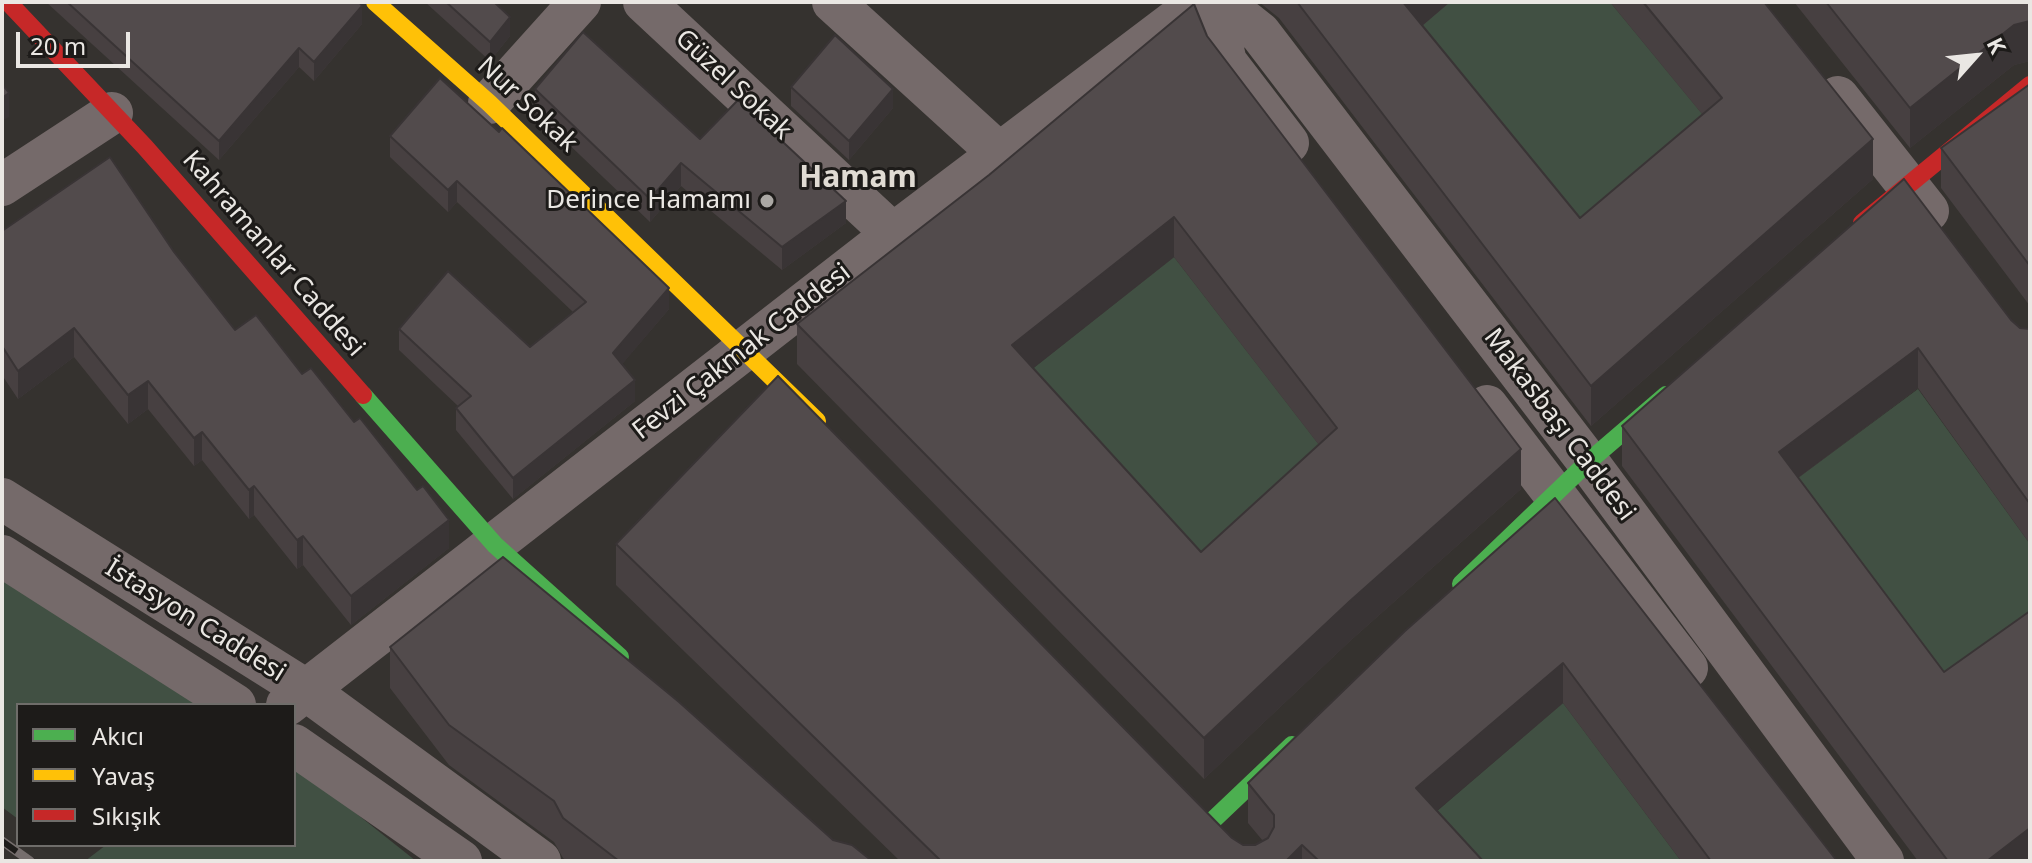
<!DOCTYPE html>
<meta charset="utf-8">
<style>
body{margin:0}
#map{position:relative;width:2032px;height:863px;overflow:hidden;background:#35322f;font-family:"Noto Sans",sans-serif}
canvas{display:block}
.frame{position:absolute;inset:0;border:4px solid #eae7e3;pointer-events:none}
.legend{position:absolute;left:16px;top:703px;width:280px;height:144px;box-sizing:border-box;background:#1d1b19;border:2px solid #6f6d6a;margin:0;padding:10px 14px;list-style:none;font-size:24px;color:#eae7e3}
.legend li{display:flex;align-items:center;gap:16px;height:40px}
.legend b{width:40px;border:2px solid #6f6d6a}
.north{position:absolute;left:1936px;top:16px;width:80px;height:80px;-webkit-text-stroke:6px #1d1b19;paint-order:stroke;rotate:63deg;font-size:22px;font-weight:700;line-height:32px;text-align:center;color:#eae7e3}
.north::after{content:'';display:block;margin:auto;width:28px;height:36px;background:#eae7e3;clip-path:polygon(50% 0,100% 100%,50% 72%,0 100%)}
.scale{position:absolute;left:16px;top:32px;width:114px;height:36px;box-sizing:border-box;border:4px solid #eae7e3;border-top:0;padding-left:10px;font-size:24px;line-height:28px;white-space:nowrap;color:#eae7e3;-webkit-text-stroke:6px #1d1b19;paint-order:stroke}
</style>
<div id="map">
<canvas width="2032" height="863"></canvas>
<div class="frame"></div>
<ul class="legend">
<li><b style="height:10px;background:#4caf50"></b>Akıcı</li>
<li><b style="height:10px;background:#ffc107"></b>Yavaş</li>
<li><b style="height:10px;background:#c62828"></b>Sıkışık</li>
</ul>
<div class="north">K</div>
<div class="scale">20 m</div>
</div>
<script>
const context = document.querySelector('canvas').getContext('2d');
context.lineJoin = 'round';
function fill(path, color) { context.fillStyle = color; context.fill(path, 'evenodd'); }
const shape = rows => new Path2D(rows.map(r => 'M' + r).join(''));
function trace(path, color, width, dash) { context.strokeStyle = color; context.lineWidth = width; context.lineCap = dash ? 'butt' : 'round'; context.setLineDash(dash || []); context.stroke(path); }
function drawText(font, color, halo, rows, align = 'center') {
  context.font = font + ' "Noto Sans",sans-serif'; context.lineWidth = 6; context.setLineDash([]); context.textBaseline = 'middle'; context.strokeStyle = halo; context.fillStyle = color; for (const [text, x, y, turn = 0] of rows) {
    context.save(); context.translate(x, y); context.rotate((+turn || 0) * Math.PI / 180); context.textAlign = isNaN(turn) ? turn : align; if (halo) context.strokeText(text, 0, 0); context.fillText(text, 0, 0); context.restore();
  }
}
const green = shape([
 [1449,2,1610,2,1722,138,1580,259,1403,42],
 [1174,257,1337,468,1201,593,1012,385],
 [1918,389,2030,544,2030,652,1944,712,1779,492],
 [2,566,216,705,18,705,18,819,2,807],
 [1563,703,1681,861,1446,861,1416,829],
 [294,764,416,861,85,861,106,845,294,845]
]);
const street = shape([
 [644,2,893,234],
 [833,2,1001,155],
 [1212,2,1226,62,1288,143],
 [1221,2,1260,33,1588,462,1883,861],
 [1838,97,1928,211],
 [489,103,580,2],
 [2,185,112,113],
 [1487,406,1687,668],
 [2,499,306,690,540,861],
 [2,556,235,705],
 [287,705,893,234,1200,2],
 [294,745,461,861]
]);
const fast = shape([
 [363,395,495,545,620,657],
 [1461,584,1588,462,1666,395],
 [1211,822,1292,745]
]);
const slow = shape([
 [375,2,489,103,817,421]
]);
const jam = shape([
 [8,2,145,147,363,395],
 [1862,223,2030,85]
]);
const rail = shape([
 [2,841,30,861]
]);
const wall = shape([
 [46,2,359,2,362,24,314,81,299,67,219,160],
 [425,2,495,2,510,36,490,61],
 [1259,2,1450,2,1422,26,1580,218,1702,114,1610,2,1764,2,1873,179,1591,426,1279,18],
 [1794,2,2030,2,2030,61,2014,65,1910,148],
 [1207,36,1521,489,1350,641,1204,779,797,364,797,324],
 [1174,257,1319,445,1201,552,1033,368],
 [2030,84,2030,306,1941,188,1941,148],
 [791,87,893,108,849,160,791,106],
 [535,89,700,139,846,223,782,270,681,186,650,222,535,112],
 [390,136,669,309,622,364,635,401,513,499,456,430,456,408,458,406,399,350,399,329,530,347,573,312,457,202,448,212,390,157],
 [2,231,174,252,235,330,302,374,449,548,351,625,303,565,297,569,254,515,249,519,202,460,194,466,148,409,128,424,74,357,18,399,2,375],
 [2011,320,2020,328,2030,329,2030,544,1918,388,1798,478,2030,861,1918,861,1622,466,1622,426],
 [1555,498,1837,861,1681,861,1563,703,1436,811,1483,861,900,861,616,585,616,544,1232,838,1243,845,1255,845,1263,841,1248,823,1248,783],
 [390,647,833,840,872,861,567,861,563,858,554,842,449,765,390,688]
]);
const shadedWall = shape([
 [1403,2,1450,2,1403,42],
 [362,6,362,24,314,81,314,62],
 [510,17,510,36,490,61,490,42],
 [2030,21,2030,61,2014,65,1910,148,1910,108,2014,25],
 [299,48,299,67,219,160,219,141],
 [893,89,893,108,849,160,849,141],
 [9,93,9,117,2,121,2,98],
 [1873,139,1873,179,1591,426,1591,386],
 [681,163,681,186,650,222,650,199],
 [457,181,457,202,448,212,448,190],
 [846,201,846,223,782,270,782,247],
 [1174,217,1174,257,1012,385,1012,345],
 [669,288,669,309,613,375,613,353],
 [74,328,74,357,18,399,18,371],
 [1918,348,1918,388,1779,492,1779,452],
 [635,380,635,401,513,499,513,478],
 [148,381,148,409,128,424,128,395],
 [202,432,202,460,194,466,194,438],
 [1521,449,1521,489,1350,641,1204,779,1204,738,1350,601],
 [254,486,254,515,249,519,249,490],
 [449,520,449,548,351,625,351,596],
 [303,536,303,565,297,569,297,540],
 [1563,663,1563,703,1416,829,1416,788],
 [2030,828,2030,861,1987,861],
 [1302,845,1302,861,1286,861]
]);
const building = shape([
 [67,2,359,2,362,6,314,62,299,48,219,141,67,2],
 [446,2,494,2,510,17,490,42,446,2],
 [1297,2,1403,2,1580,218,1722,98,1643,2,1764,2,1873,139,1591,386,1297,2],
 [1826,2,2030,2,2030,21,2014,25,1910,108,1826,2],
 [1194,4,1207,36,1521,449,1350,601,1204,738,797,324,989,175,1194,4],
 [1174,217,1337,428,1201,552,1012,345,1174,217],
 [583,32,700,139,738,100,846,201,782,247,681,163,650,199,535,89,583,32],
 [835,35,893,89,849,141,791,87,835,35],
 [440,78,499,132,502,128,669,288,613,353,635,380,513,478,456,408,471,396,399,329,448,271,530,347,586,302,457,181,448,190,390,136,440,78],
 [2,84,9,93,2,98,2,84],
 [2030,84,2030,266,1941,148,2030,84],
 [110,157,174,252,235,330,256,315,302,374,311,368,354,422,360,418,417,490,423,486,449,520,351,596,303,536,297,540,254,486,249,490,202,432,194,438,148,381,128,395,74,328,18,371,2,346,2,231,110,157],
 [1904,179,2011,320,2020,328,2030,329,2030,504,1918,348,1779,452,1944,672,2030,611,2030,828,1987,861,1948,861,1622,426,1904,179],
 [778,376,1232,838,1243,845,1255,845,1268,838,1274,827,1274,815,1248,783,1405,631,1555,498,1837,861,1711,861,1563,663,1416,788,1483,861,1319,861,1302,845,1286,861,941,861,616,544,778,376],
 [503,557,679,702,833,840,852,845,872,861,619,861,563,818,554,801,449,725,390,647,503,557]
]);
const markers = [
 [767,201,8,"#aba8a4"]
];
const streetNames = [
 ["Güzel Sokak",733,85,43],
 ["Nur Sokak",527,105,43],
 ["Kahramanlar Caddesi",273,254,49],
 ["Fevzi Çakmak Caddesi",742,352,-38],
 ["Makasbaşı Caddesi",1559,425,53],
 ["İstasyon Caddesi",195,621,32]
];
const poiNames = [
 ["Derince Hamamı",751,201]
];
const quarterNames = [
 ["Hamam",858,178]
];
fill(green, '#415043');
trace(street, '#756a6a', 42);
trace(fast, '#4caf50', 18);
trace(slow, '#ffc107', 18);
trace(jam, '#c62828', 18);
trace(rail, '#766e6d', 9);
trace(rail, '#1d1b19', 6, [18]);
fill(wall, '#474041');
fill(shadedWall, '#393435');
fill(building, '#524b4c');
trace(building, '#393435', 2);
for (const [x, y, r, color] of markers) { const dot = new Path2D(); dot.arc(x, y, r, 0, 2 * Math.PI); context.fillStyle = color; context.fill(dot); trace(dot, '#1d1b19', 3); }
drawText('26px', '#eae7e3', '#1d1b19', streetNames);
drawText('26px', '#eae7e3', '#1d1b19', poiNames, 'right');
drawText('bold 30px', '#e0dbd3', '#1d1b19', quarterNames);
</script>
